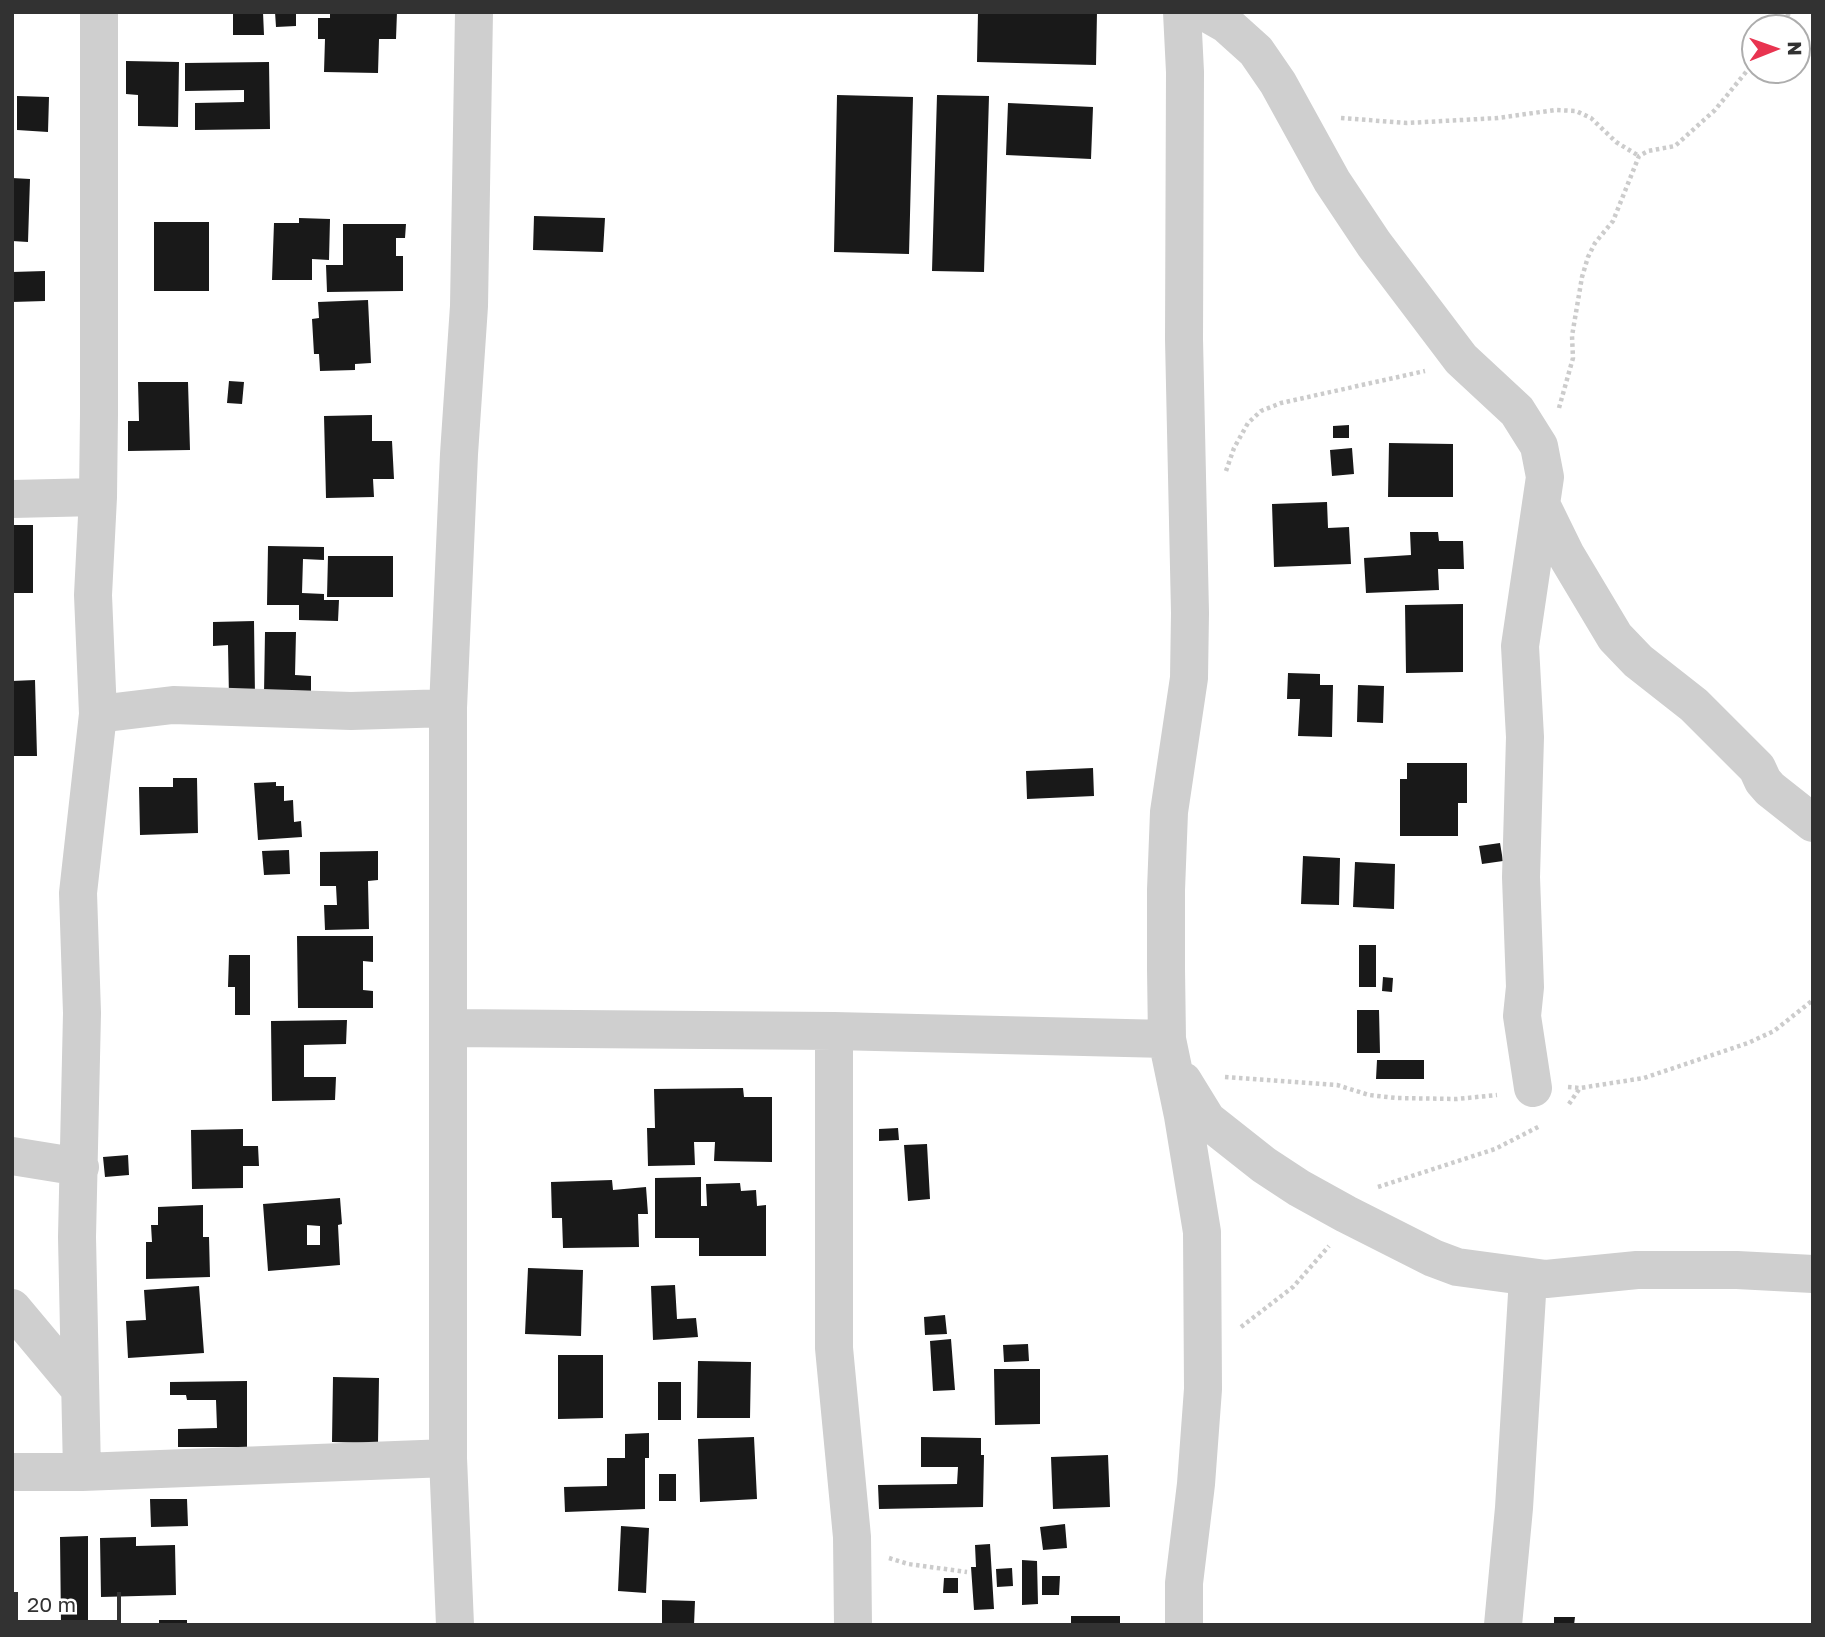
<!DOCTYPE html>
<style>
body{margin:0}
#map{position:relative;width:1825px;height:1637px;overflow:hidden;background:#fff;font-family:"Golos Text",sans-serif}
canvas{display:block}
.frame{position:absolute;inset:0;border:14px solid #323232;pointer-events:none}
.north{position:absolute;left:1741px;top:14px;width:70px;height:70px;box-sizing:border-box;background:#fff;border:2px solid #adadad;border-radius:50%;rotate:89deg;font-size:19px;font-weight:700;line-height:28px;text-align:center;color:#323232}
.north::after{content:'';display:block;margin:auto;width:24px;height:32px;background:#e83450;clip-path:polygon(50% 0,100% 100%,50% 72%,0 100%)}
.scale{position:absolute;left:14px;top:1592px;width:107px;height:32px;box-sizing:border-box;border:4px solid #323232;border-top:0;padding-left:9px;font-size:21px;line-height:24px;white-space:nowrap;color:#323232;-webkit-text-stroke:5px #fff;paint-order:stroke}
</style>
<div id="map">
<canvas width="1825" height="1637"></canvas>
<div class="frame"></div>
<div class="north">N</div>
<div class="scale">20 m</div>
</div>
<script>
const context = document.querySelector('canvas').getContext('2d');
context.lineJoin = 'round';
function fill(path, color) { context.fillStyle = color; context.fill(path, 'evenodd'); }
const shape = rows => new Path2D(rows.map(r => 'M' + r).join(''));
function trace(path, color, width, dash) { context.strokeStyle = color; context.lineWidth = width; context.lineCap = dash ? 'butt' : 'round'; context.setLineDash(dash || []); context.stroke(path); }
const building = shape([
 [233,12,263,12,264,35,233,35],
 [275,12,296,12,296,26,276,27],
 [330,12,397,12,396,39,379,39,378,73,324,72,325,39,318,39,318,18,330,18],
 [978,12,1097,12,1096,65,977,62],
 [126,61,179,62,178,127,138,126,138,95,126,94],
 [269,62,270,129,195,130,195,103,244,102,244,90,185,91,185,63],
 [837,95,913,97,909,254,834,252],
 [937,95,989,96,984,272,932,271],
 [17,96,49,97,48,132,17,130],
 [1008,103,1093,107,1091,159,1006,155],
 [12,178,30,179,28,242,12,241],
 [534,216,605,218,603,252,533,250],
 [299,218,330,219,329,260,312,259,312,280,272,280,274,223,299,223],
 [154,222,209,222,209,291,154,291],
 [343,224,406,224,405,238,396,238,396,256,403,256,403,291,327,292,326,265,343,265],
 [45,271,45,301,12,302,12,272],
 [368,300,371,363,355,364,355,370,320,371,319,354,314,354,312,319,319,318,318,302],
 [229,381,244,382,242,404,227,403],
 [138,382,188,382,190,450,128,451,128,421,139,421],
 [372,415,372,441,392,441,394,479,373,479,374,497,326,498,324,416],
 [1349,425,1349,438,1333,438,1333,426],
 [1389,443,1453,444,1453,497,1388,497],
 [1352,448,1354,474,1332,476,1330,450],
 [1327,502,1328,528,1349,527,1351,564,1274,567,1272,504],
 [12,525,33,525,33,593,12,593],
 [1410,532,1438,532,1439,541,1463,541,1464,569,1438,569,1439,590,1366,593,1364,558,1411,555],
 [268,546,324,547,324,560,303,559,302,593,324,594,324,600,339,600,338,621,299,620,299,605,267,605],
 [328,556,393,556,393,597,327,597],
 [1463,604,1463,672,1406,673,1405,605],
 [254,621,255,697,229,698,228,645,213,646,213,622],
 [265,632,296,632,295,675,311,676,311,695,264,694],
 [1288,673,1320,674,1320,685,1333,685,1332,737,1298,736,1300,699,1287,699],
 [35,680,37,756,12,756,12,681],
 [1358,685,1384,686,1383,723,1357,722],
 [1407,763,1467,763,1467,803,1458,803,1458,836,1400,836,1400,779,1407,779],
 [1093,768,1094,796,1027,799,1026,771],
 [173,778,197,778,198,833,140,835,139,787,173,787],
 [276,782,276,786,284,786,284,801,293,800,294,822,301,821,302,837,258,840,254,783],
 [1500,843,1503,861,1482,864,1479,846],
 [289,850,290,874,264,875,262,851],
 [378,851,378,880,368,881,369,929,325,930,324,905,337,905,336,886,320,886,320,852],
 [1303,856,1340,858,1339,905,1301,904],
 [1355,862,1395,864,1394,909,1353,907],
 [297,936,373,936,373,962,363,961,363,990,373,991,373,1008,298,1008],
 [1359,945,1376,945,1376,987,1359,987],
 [229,955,250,955,250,1015,235,1015,235,987,228,987],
 [1383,977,1393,978,1392,992,1382,991],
 [1357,1010,1379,1010,1380,1053,1357,1053],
 [347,1020,346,1044,304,1045,304,1077,336,1077,335,1100,272,1101,271,1021],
 [1377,1060,1424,1060,1424,1079,1376,1079],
 [743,1088,744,1097,772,1097,772,1162,714,1161,715,1142,694,1142,695,1165,648,1166,647,1128,655,1128,654,1089],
 [898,1128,899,1140,879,1141,879,1129],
 [243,1129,243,1146,258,1146,259,1166,243,1166,243,1188,192,1189,191,1130],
 [927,1144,930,1199,908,1201,904,1145],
 [128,1155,129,1175,105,1177,103,1157],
 [701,1177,701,1206,707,1206,706,1184,740,1183,741,1191,756,1190,757,1206,766,1205,766,1256,699,1256,699,1238,655,1238,655,1178],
 [612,1180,613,1190,646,1187,648,1214,638,1214,639,1247,563,1248,562,1218,552,1218,551,1182],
 [340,1198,342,1224,338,1225,340,1265,268,1271,263,1204],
 [307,1225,320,1226,320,1245,307,1245],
 [203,1205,203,1237,209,1237,210,1277,146,1279,146,1242,152,1242,151,1225,158,1225,158,1207],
 [528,1268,583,1270,581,1336,525,1334],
 [675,1285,677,1319,696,1318,698,1337,653,1340,651,1286],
 [199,1286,204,1353,128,1358,126,1321,146,1320,144,1290],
 [945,1315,947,1334,925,1335,924,1317],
 [951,1339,955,1390,933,1391,930,1341],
 [1028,1344,1029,1361,1004,1362,1003,1345],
 [558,1355,603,1355,603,1418,558,1419],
 [698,1361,751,1362,750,1418,697,1418],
 [994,1369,1040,1369,1040,1424,995,1425],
 [333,1377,379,1378,378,1443,332,1442],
 [247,1381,247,1447,178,1447,178,1429,217,1428,216,1400,187,1400,186,1395,170,1395,170,1382],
 [658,1382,681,1382,681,1420,658,1420],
 [649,1433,649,1458,645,1458,645,1509,565,1512,564,1487,607,1486,607,1458,625,1458,625,1434],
 [754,1437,757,1499,700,1502,698,1439],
 [921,1437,981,1438,981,1455,984,1455,983,1507,879,1509,878,1485,957,1484,958,1467,921,1467],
 [1108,1455,1110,1507,1053,1509,1051,1457],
 [659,1474,676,1474,676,1501,659,1501],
 [150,1499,187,1499,188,1526,151,1527],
 [1065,1524,1067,1548,1043,1550,1040,1527],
 [621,1526,649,1528,646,1593,618,1591],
 [88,1536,88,1625,61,1625,60,1537],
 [136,1537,136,1546,175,1545,176,1595,101,1597,100,1538],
 [990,1544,994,1609,974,1610,971,1567,976,1567,975,1545],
 [1022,1560,1037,1561,1038,1604,1022,1605],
 [1012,1568,1013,1586,997,1587,996,1569],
 [1042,1576,1060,1576,1059,1595,1042,1595],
 [944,1578,958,1578,958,1593,943,1593],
 [662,1600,695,1601,694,1625,662,1625],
 [1071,1616,1120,1616,1120,1625,1071,1625],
 [1554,1617,1575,1617,1574,1625,1554,1625],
 [159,1620,187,1620,187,1625,159,1625]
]);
const path = shape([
 [1779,28,1790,12],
 [1341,118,1407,123,1498,118,1555,110,1576,111,1591,118,1616,142,1639,156],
 [1559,408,1573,358,1572,336,1582,277,1588,257,1595,243,1613,221,1639,156,1648,151,1675,146,1715,110,1755,61],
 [1226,471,1234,448,1248,423,1261,411,1281,403,1425,371],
 [1225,1077,1337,1085,1369,1095,1396,1098,1457,1099,1497,1095],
 [1568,1087,1580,1088,1644,1078,1748,1043,1774,1031,1813,1000],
 [1569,1104,1580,1088],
 [1378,1187,1495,1149,1540,1126],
 [1241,1327,1293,1287,1329,1246],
 [889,1558,908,1564,967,1572]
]);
const street = shape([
 [1182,12,1185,72,1184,339,1190,613,1189,678,1169,812,1166,890,1166,969,1167,1039,1183,1116,1202,1232,1203,1389,1196,1484,1184,1583,1184,1625],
 [1205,12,1226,24,1256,51,1278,83,1332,181,1374,244,1461,359,1517,411,1539,446,1545,477,1520,646,1525,737,1521,877,1525,987,1522,1016,1533,1088],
 [12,499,98,497],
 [1541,504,1566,555,1615,637,1638,661,1694,705,1757,768,1763,781,1770,789,1813,823],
 [98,714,173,705,351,711,448,708],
 [448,1028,834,1031,1167,1039],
 [834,1031,834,1348,852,1537,853,1625],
 [1183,1081,1207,1120,1264,1165,1299,1188,1346,1214,1433,1258,1457,1267,1546,1279,1637,1270,1737,1270,1813,1274],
 [12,1156,80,1167],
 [12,1308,79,1388],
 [12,1472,82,1472,448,1458],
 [82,1472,77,1237,82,1013,78,893,98,714,93,595,98,497,99,414,99,12],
 [455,1625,448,1458,448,708,459,454,469,306,474,12],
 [1503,1625,1514,1508,1528,1278]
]);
fill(building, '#191919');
trace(path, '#ccc', 4.5, [3.5, 3.5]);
trace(street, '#cfcfcf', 38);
</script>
